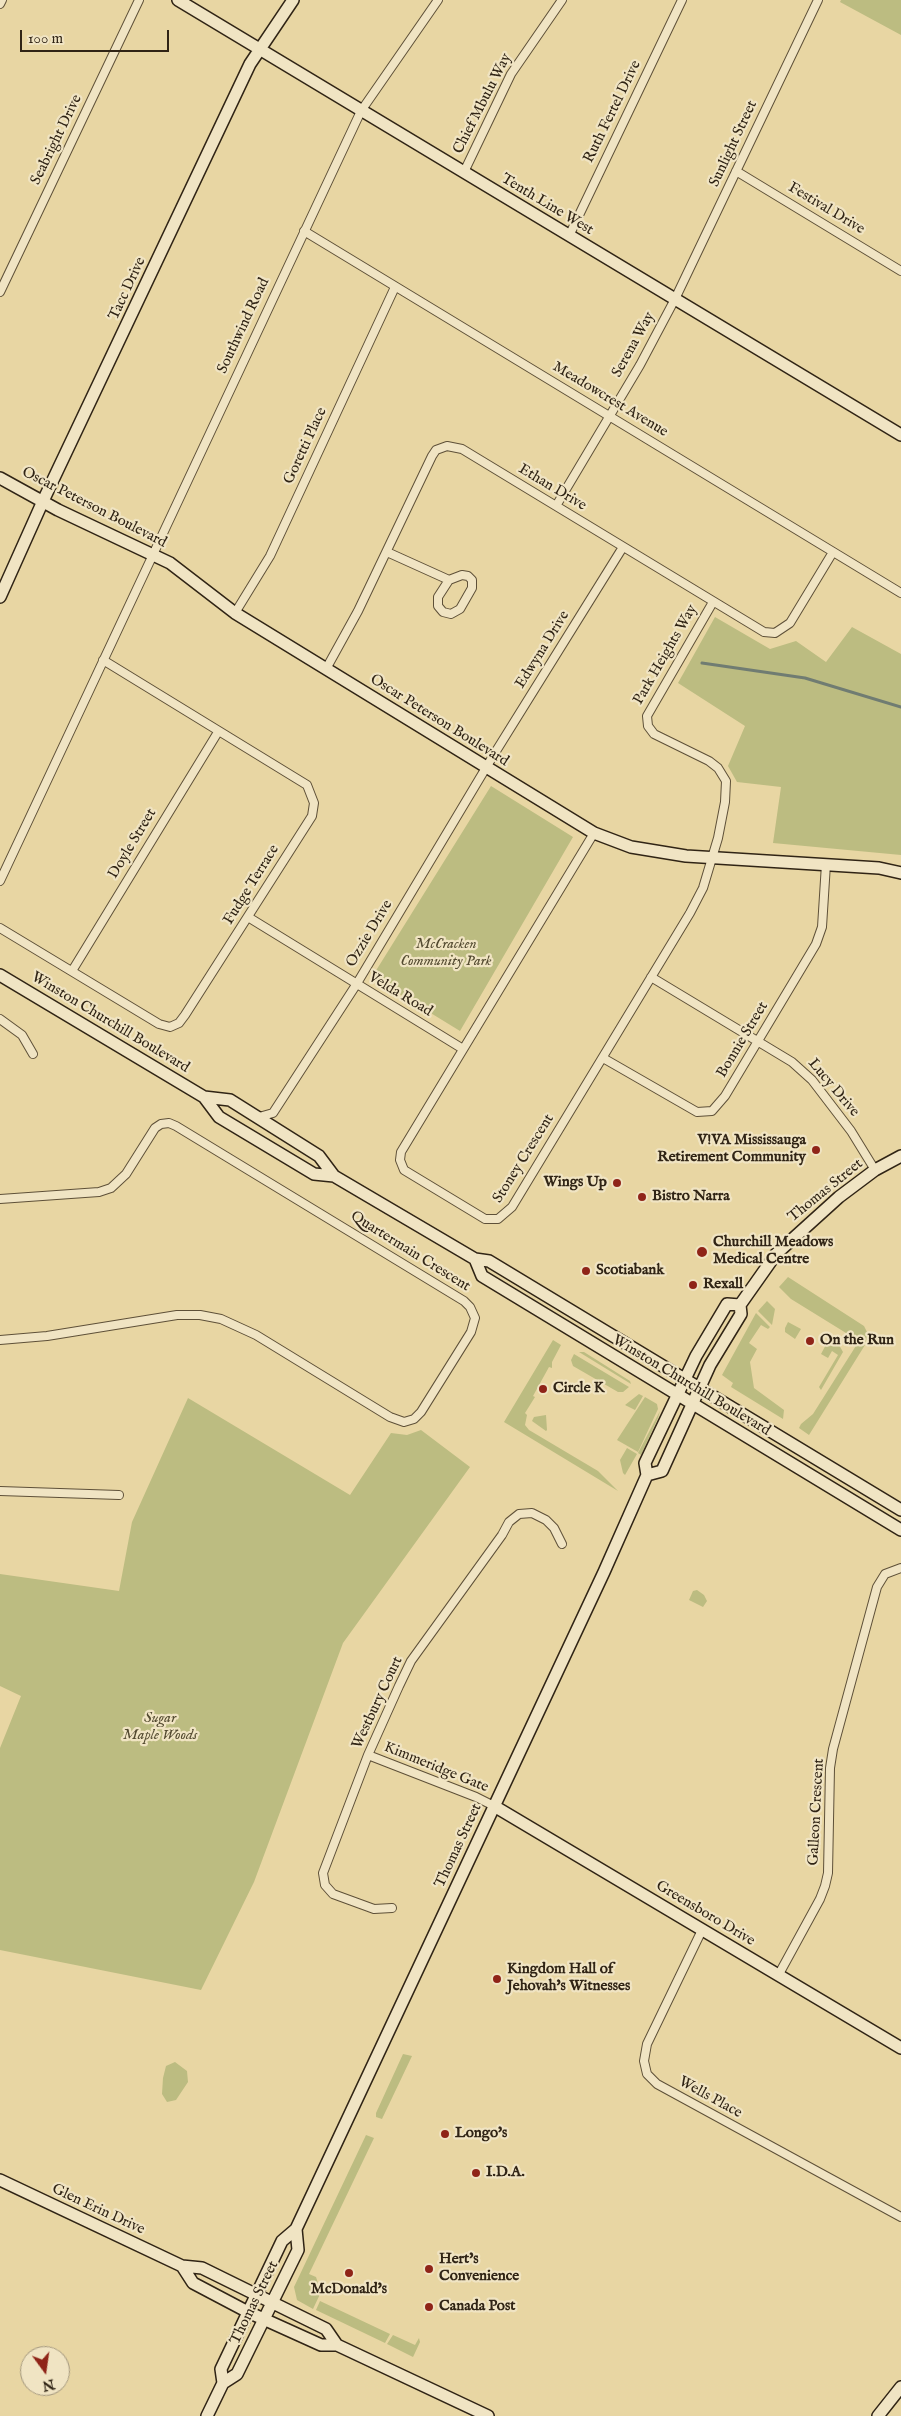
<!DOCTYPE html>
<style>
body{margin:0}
#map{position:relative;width:901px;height:2416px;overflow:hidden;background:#e8d6a3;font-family:"IM FELL English",serif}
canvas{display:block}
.north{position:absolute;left:20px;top:2346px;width:50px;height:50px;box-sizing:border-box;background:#f0e4c3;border:1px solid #a3977d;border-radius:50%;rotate:166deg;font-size:14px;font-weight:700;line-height:20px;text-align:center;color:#302415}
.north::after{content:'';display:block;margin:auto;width:18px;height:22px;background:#8f2418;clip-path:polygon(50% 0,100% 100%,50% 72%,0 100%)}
.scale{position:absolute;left:20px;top:30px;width:149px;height:22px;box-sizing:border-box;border:2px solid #302415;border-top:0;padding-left:6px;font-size:15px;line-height:18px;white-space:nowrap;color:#302415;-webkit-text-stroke:4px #f0e4c3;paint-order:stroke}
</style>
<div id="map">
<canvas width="901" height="2416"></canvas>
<div class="north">N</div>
<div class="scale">100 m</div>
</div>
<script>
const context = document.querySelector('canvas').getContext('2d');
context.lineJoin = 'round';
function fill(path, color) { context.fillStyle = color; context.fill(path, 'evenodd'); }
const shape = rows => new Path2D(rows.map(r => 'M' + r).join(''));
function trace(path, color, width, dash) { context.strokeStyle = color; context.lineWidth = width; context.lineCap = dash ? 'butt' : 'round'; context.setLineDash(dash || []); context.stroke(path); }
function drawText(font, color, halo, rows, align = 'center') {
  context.font = font + ' "IM FELL English",serif'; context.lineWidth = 4.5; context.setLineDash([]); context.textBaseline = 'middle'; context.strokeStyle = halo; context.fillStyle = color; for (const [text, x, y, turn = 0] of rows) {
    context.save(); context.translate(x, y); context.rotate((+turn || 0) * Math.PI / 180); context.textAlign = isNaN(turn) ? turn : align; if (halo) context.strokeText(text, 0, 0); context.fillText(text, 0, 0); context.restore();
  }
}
const green = shape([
 [841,0,901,0,901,35,840,2],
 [715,617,770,649,796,641,826,662,852,627,901,654,901,855,773,843,781,787,737,782,728,766,745,726,678,683],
 [491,786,573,837,460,1031,372,977],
 [788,1277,864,1326,868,1334,865,1345,809,1435,799,1428,801,1424,813,1414,859,1341,791,1299,779,1287],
 [767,1301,775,1309,772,1325,758,1311],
 [756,1313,770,1327,768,1329,761,1325,749,1343,757,1349,750,1362,754,1388,784,1410,783,1419,731,1387,733,1383,722,1375],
 [788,1322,801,1329,795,1339,785,1332,785,1328],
 [829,1339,839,1345,843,1352,821,1390,819,1387,838,1355,832,1351,828,1358,821,1354],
 [553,1340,561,1345,552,1362,552,1368,549,1367,533,1396,535,1397,525,1413,527,1415,525,1425,529,1430,598,1471,618,1491,504,1422],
 [579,1352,584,1352,630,1381,631,1384],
 [574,1354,629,1387,623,1392,618,1392,573,1366,571,1360],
 [639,1394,643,1396,635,1410,625,1405],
 [645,1397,657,1404,658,1409,638,1452,617,1440],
 [188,1398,350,1495,391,1433,407,1435,421,1430,470,1467,343,1643,254,1882,201,1990,0,1950,0,1748,21,1696,0,1686,0,1574,119,1591,132,1522],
 [660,1411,658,1418,641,1455,638,1453],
 [546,1415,547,1430,546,1431,532,1421,534,1417],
 [627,1448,637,1454,625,1475,623,1473,620,1460],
 [697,1590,704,1595,707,1601,703,1607,689,1600,693,1591],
 [403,2054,412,2056,382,2119,376,2117,376,2113],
 [175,2062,187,2071,188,2082,176,2100,167,2102,162,2094,163,2078,166,2066],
 [366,2135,374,2138,309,2274,316,2277,321,2292,313,2309,297,2300,294,2287],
 [320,2301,390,2334,385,2343,316,2310],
 [393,2335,415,2345,419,2338,420,2342,414,2355,413,2357,387,2344]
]);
const stream = shape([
 [702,663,805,678,901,707]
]);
const street = shape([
 [0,4,2,0],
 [736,171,901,271],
 [464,172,511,74,562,0],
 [304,231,901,593],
 [569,236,682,0],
 [0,292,139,0],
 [556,506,640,365,675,299,818,0],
 [387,552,449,580,462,575,468,576,472,580,472,588,460,609,451,614,443,612,438,606,438,597,449,580],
 [235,613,270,556,395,287],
 [326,669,358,611,432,456,436,450,447,446,462,449,764,632,775,633,790,623,833,552],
 [594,833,401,1152,400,1160,404,1170,485,1219,498,1219,512,1207,690,913,703,888,718,838,725,802,726,781,718,768,709,761,654,734,648,726,647,716,713,602],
 [0,881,361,111,438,0],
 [248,917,463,1049],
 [0,928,159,1024,170,1027,179,1023,185,1015,312,816,314,803,307,785,103,660],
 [72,971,218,732],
 [651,977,792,1062,812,1080,851,1131,875,1170],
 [0,1019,22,1035,33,1054],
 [603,1058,697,1112,712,1111,725,1096,816,944,822,927,826,864],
 [259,1117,273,1113,356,985,493,756,623,547],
 [0,1199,99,1192,111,1188,126,1174,155,1128,161,1124,169,1123,176,1126,464,1301,470,1307,475,1318,471,1332,421,1412,414,1419,404,1422,390,1417,256,1335,221,1319,200,1315,177,1315,47,1336,0,1340],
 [0,1491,119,1495],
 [368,1755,476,1797,494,1806],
 [392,1908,374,1909,333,1894,325,1885,323,1873,368,1755,399,1686,411,1661,502,1535,509,1522,519,1514,532,1513,546,1520,554,1528,562,1544],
 [702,1930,647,2044,644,2061,647,2074,657,2084,901,2217],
 [779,1974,820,1899,825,1886,828,1873,830,1768,833,1749,877,1587,885,1574,901,1568]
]);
const secondary = shape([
 [178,0,901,435],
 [0,478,58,510,170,563,235,613,594,833,631,847,686,856,879,868,901,873],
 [0,597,43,501,250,64,293,0],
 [0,975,204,1097,219,1117,314,1174,334,1176],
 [204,1097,230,1100,319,1156,334,1176,475,1259,489,1261,901,1510],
 [475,1259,482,1276,901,1530],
 [647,1475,662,1471,710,1365,741,1314,740,1305,776,1254,839,1197,875,1170,901,1156],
 [494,1806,901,2048],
 [0,2180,182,2266,202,2268,326,2329,337,2345],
 [182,2266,193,2283,248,2312,321,2345,337,2345,488,2416],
 [223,2383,221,2369,282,2241,296,2229,349,2116,604,1572,647,1475,645,1463,696,1356,727,1304,740,1305],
 [207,2416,223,2383,237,2374,298,2250,296,2229],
 [878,2416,901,2387]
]);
const markers = [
 [816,1150,5,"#8f2418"],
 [617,1183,5,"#8f2418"],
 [642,1197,5,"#8f2418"],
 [702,1252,6,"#8f2418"],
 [586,1271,5,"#8f2418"],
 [693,1285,5,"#8f2418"],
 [810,1341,5,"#8f2418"],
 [543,1389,5,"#8f2418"],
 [497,1979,5,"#8f2418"],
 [445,2134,5,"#8f2418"],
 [476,2173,5,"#8f2418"],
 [429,2269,5,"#8f2418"],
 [349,2273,5,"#8f2418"],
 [429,2307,5,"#8f2418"]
];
const streetNames = [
 ["Chief Mbulu Way",483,104,-63],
 ["Ruth Fertel Drive",613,112,-64],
 ["Seabright Drive",57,140,-64],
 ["Sunlight Street",734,144,-65],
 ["Tenth Line West",547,205,31],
 ["Festival Drive",826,209,31],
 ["Tacc Drive",128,289,-65],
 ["Southwind Road",244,326,-65],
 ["Serena Way",634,345,-61],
 ["Meadowcrest Avenue",610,400,31],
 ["Goretti Place",306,446,-65],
 ["Ethan Drive",552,488,31],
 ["Oscar Peterson Boulevard",94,508,27],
 ["Edwyna Drive",543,650,-58],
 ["Park Heights Way",666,655,-60],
 ["Oscar Peterson Boulevard",439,721,32],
 ["Doyle Street",133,844,-59],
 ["Fudge Terrace",252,885,-58],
 ["Ozzie Drive",370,934,-59],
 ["Velda Road",400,995,31],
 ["Winston Churchill Boulevard",110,1023,31],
 ["Bonnie Street",743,1040,-59],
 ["Lucy Drive",833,1088,50],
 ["Stoney Crescent",524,1159,-58],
 ["Thomas Street",826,1191,-39],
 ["Quartermain Crescent",410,1252,32],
 ["Winston Churchill Boulevard",691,1386,31],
 ["Westbury Court",378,1703,-65],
 ["Kimmeridge Gate",436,1768,22],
 ["Galleon Crescent",817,1812,-87],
 ["Thomas Street",459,1846,-65],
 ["Greensboro Drive",705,1914,31],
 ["Wells Place",710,2098,29],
 ["Glen Erin Drive",98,2210,25],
 ["Thomas Street",255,2303,-64]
];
const parkNames = [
 ["McCracken",446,945],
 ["Community Park",446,962],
 ["Sugar",160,1719],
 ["Maple Woods",160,1736]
];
const poiNames = [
 ["V!VA Mississauga",806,1141,"right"],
 ["Retirement Community",806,1158,"right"],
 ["Wings Up",607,1183,"right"],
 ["Bistro Narra",652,1197],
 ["Churchill Meadows",713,1243],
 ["Medical Centre",713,1260],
 ["Scotiabank",596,1271],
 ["Rexall",703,1285],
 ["On the Run",820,1341],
 ["Circle K",553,1389],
 ["Kingdom Hall of",507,1970],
 ["Jehovah's Witnesses",507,1987],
 ["Longo's",455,2134],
 ["I.D.A.",486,2173],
 ["Hert's",439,2260],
 ["Convenience",439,2277],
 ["McDonald's",349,2290,"center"],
 ["Canada Post",439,2307]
];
fill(green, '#bcbc81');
trace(stream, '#707c72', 3);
trace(street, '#5e5038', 10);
trace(secondary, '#302415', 14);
trace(street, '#f0e4c3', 8);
trace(secondary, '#f0e4c3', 11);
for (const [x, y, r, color] of markers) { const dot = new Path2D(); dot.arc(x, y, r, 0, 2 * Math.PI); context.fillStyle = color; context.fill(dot); trace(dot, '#f0e4c3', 2); }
drawText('15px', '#302415', '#f0e4c3', streetNames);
drawText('italic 15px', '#534a30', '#f0e4c3', parkNames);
drawText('bold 15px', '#302415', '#f0e4c3', poiNames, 'left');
</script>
